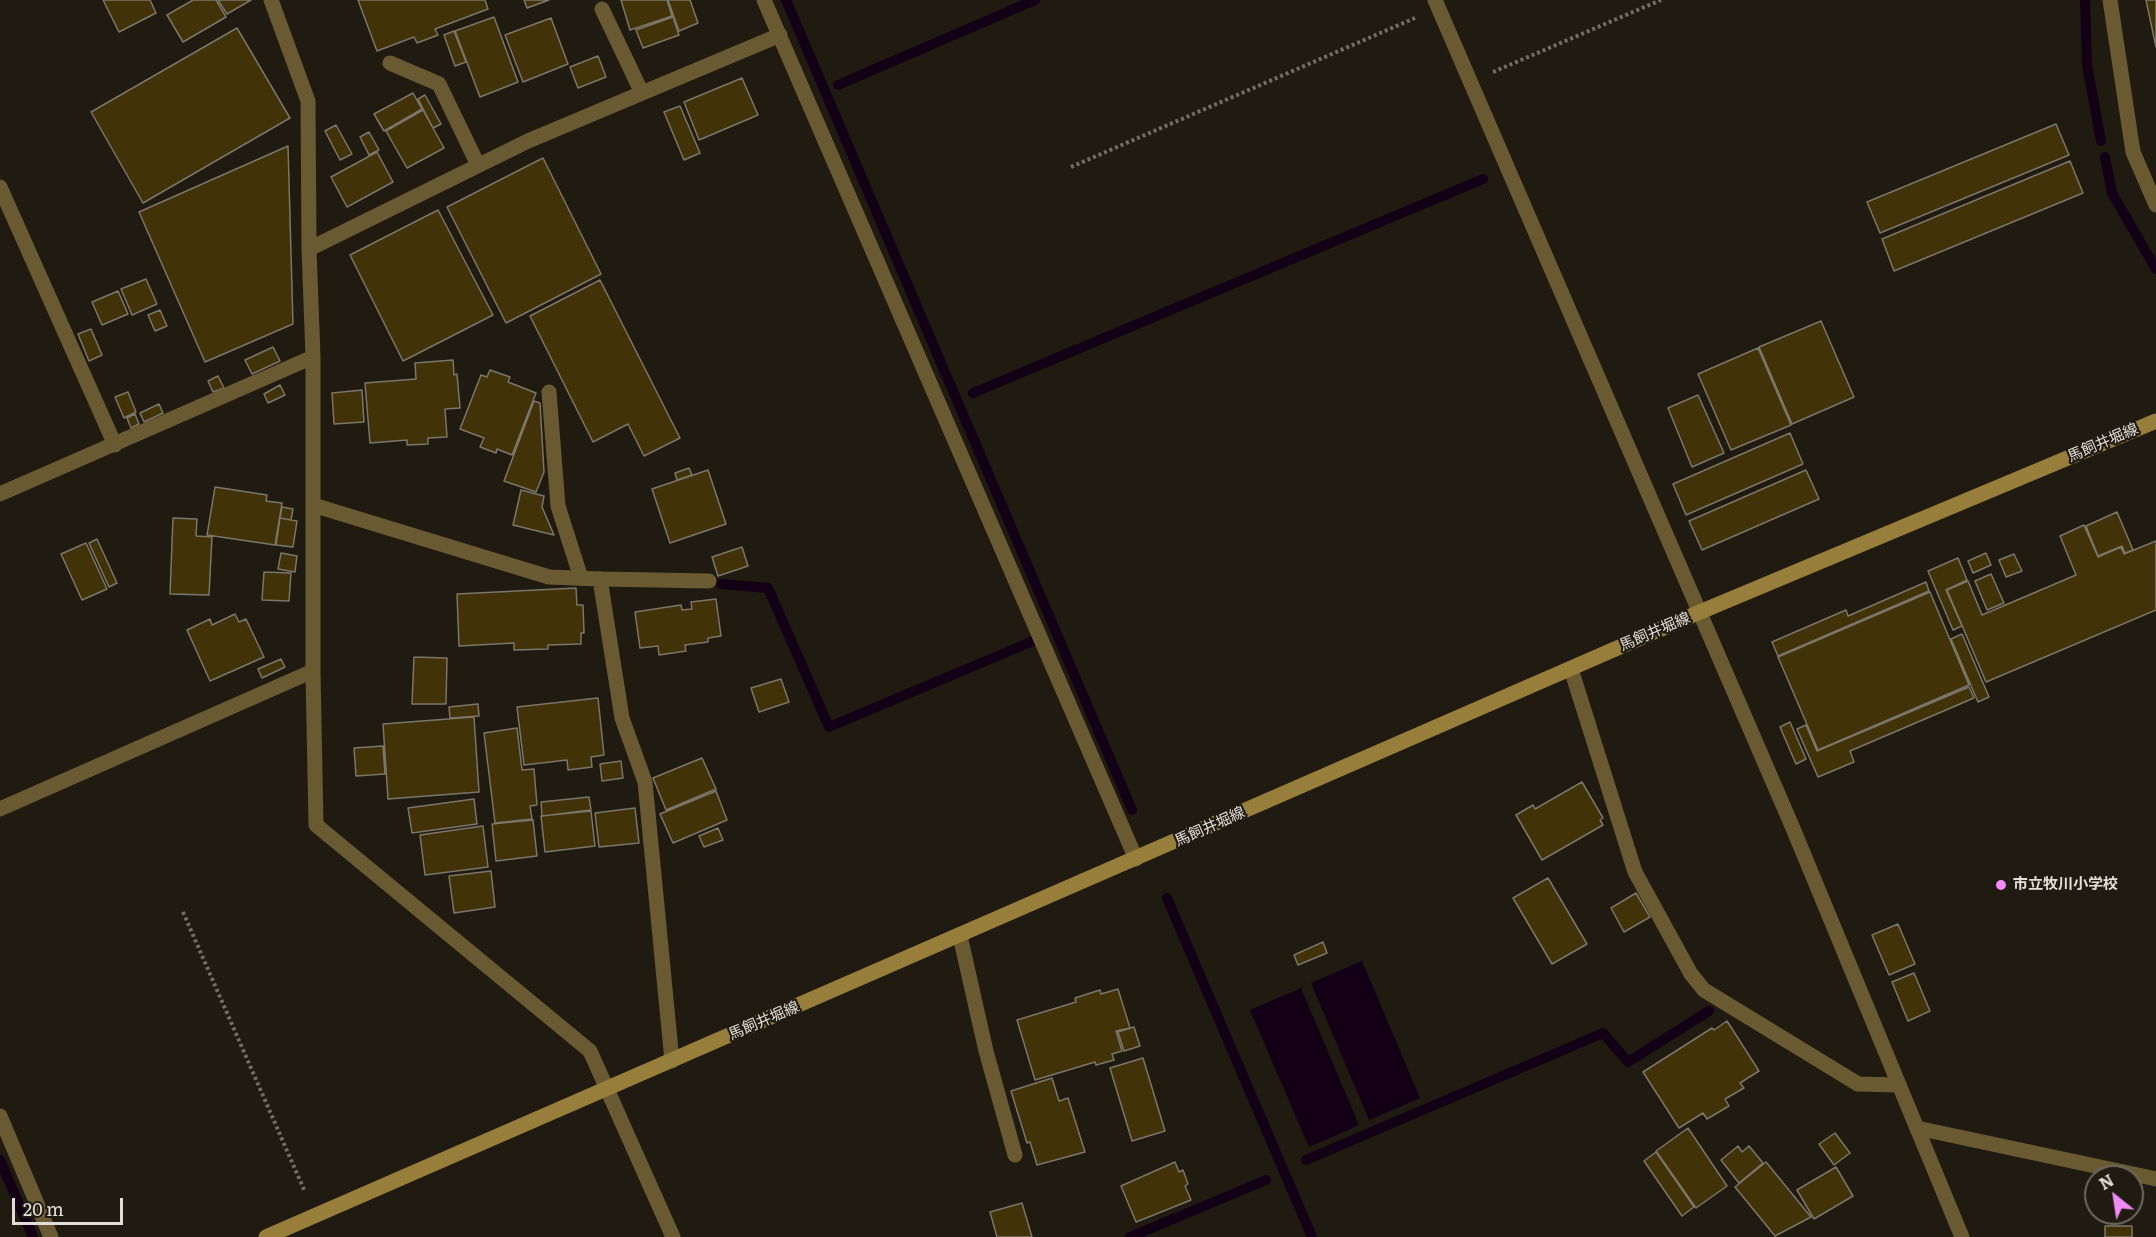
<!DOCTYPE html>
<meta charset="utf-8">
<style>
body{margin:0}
#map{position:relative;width:2156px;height:1237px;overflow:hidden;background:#201b11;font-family:Literata,serif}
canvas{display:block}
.north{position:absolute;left:2084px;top:1165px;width:60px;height:60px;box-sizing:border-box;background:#201b11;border:2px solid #6d6960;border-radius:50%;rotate:330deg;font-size:16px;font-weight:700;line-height:24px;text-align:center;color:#e1ded7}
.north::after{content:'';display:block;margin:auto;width:21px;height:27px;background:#f08bf6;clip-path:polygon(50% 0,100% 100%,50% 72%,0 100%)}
.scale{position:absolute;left:12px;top:1198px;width:111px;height:27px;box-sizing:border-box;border:3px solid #e1ded7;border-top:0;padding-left:8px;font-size:18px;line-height:21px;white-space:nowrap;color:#e1ded7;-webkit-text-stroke:4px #201b11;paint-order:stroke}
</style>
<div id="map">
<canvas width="2156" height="1237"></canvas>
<div class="north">N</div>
<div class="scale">20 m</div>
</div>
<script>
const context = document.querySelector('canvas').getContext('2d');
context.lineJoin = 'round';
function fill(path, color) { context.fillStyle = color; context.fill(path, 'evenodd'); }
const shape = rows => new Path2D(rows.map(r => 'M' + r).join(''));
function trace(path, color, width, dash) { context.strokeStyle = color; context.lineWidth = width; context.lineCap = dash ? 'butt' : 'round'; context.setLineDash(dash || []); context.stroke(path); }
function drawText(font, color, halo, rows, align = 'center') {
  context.font = font + ' Literata,"Noto Sans JP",serif'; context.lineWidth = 4.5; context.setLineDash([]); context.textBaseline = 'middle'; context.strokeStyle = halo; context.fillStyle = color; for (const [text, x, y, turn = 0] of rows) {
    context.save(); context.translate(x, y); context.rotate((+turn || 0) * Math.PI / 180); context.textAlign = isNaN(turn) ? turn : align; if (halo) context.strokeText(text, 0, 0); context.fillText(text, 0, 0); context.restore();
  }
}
const water = shape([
 [1362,961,1420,1098,1369,1120,1311,983],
 [1301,988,1359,1125,1309,1147,1250,1010]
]);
const stream = shape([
 [786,0,1132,810],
 [2085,0,2087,65,2101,141],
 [838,85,1035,0],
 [2105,157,2112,193,2156,269],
 [973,393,1483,179],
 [721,584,768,588,829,727,1033,641],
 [1167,898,1312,1237],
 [0,1160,33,1237],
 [1306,1160,1603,1033,1628,1062,1709,1011],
 [1130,1237,1266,1180]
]);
const building = shape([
 [103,0,150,0,156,13,119,32,103,0],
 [193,0,216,0,226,17,183,42,167,15,193,0],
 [218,0,251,0,227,14,218,0],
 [358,0,485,0,488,9,435,29,438,35,417,43,414,37,377,51,358,0],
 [524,0,549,0,527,8,524,0],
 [621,0,667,0,672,16,630,30,621,0],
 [668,0,690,0,698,23,679,31,668,0],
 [2146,0,2156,0,2156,47,2146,0],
 [494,17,518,82,480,97,455,31,494,17],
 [673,17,679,35,643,48,636,30,673,17],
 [551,18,568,64,523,82,505,35,551,18],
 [237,28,290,118,143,203,91,112,237,28],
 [454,31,466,62,455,66,444,35,454,31],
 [598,56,606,77,578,88,570,67,598,56],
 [742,78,758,115,699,140,684,102,742,78],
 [413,93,422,109,384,131,374,114,413,93],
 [425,95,441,124,433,128,418,99,425,95],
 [680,106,700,153,684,160,664,112,680,106],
 [423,110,444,148,407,168,386,131,423,110],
 [2056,124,2069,155,1880,233,1867,202,2056,124],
 [336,125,352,154,340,160,325,131,336,125],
 [369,132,379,150,369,155,360,137,369,132],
 [288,146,293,324,205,362,139,212,288,146],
 [377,152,393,182,347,207,331,177,377,152],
 [543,158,601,274,506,323,447,207,543,158],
 [2070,161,2083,193,1894,271,1882,239,2070,161],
 [438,210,493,315,403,361,350,255,438,210],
 [146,279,157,304,132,315,121,289,146,279],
 [600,280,680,438,644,456,628,424,593,442,530,316,600,280],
 [118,291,128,314,102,325,92,302,118,291],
 [160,310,167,326,155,331,148,315,160,310],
 [1821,321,1854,397,1792,424,1759,347,1821,321],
 [91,329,102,355,89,361,78,334,91,329],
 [273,347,280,361,252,374,245,360,273,347],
 [1758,348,1791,425,1731,450,1698,374,1758,348],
 [453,360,454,375,457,374,460,408,445,409,447,437,428,438,428,444,407,445,407,440,370,443,365,383,416,379,415,363,453,360],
 [490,370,510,377,508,382,536,393,512,455,497,449,496,453,480,447,484,438,460,429,481,375,487,377,490,370],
 [218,376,224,388,213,392,208,381,218,376],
 [280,385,285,395,268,403,264,394,280,385],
 [362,390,364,422,334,424,332,393,362,390],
 [128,392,136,412,124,418,115,397,128,392],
 [1698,395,1724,453,1692,467,1668,408,1698,395],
 [534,401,540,403,544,472,536,492,504,481,534,401],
 [159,404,163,413,144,422,140,413,159,404],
 [135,414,139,424,131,428,127,418,135,414],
 [1790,433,1803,464,1686,515,1673,484,1790,433],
 [689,468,692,475,677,480,675,473,689,468],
 [708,470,726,524,670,543,652,489,708,470],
 [1806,470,1819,499,1702,550,1689,521,1806,470],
 [215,487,267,495,266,501,282,503,275,545,207,535,215,487],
 [521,490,544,496,542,507,554,535,513,525,521,490],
 [282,507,293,509,291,520,280,518,282,507],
 [2117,512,2133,550,2125,553,2122,546,2098,556,2086,526,2117,512],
 [173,518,197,519,196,536,212,537,209,595,170,594,173,518],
 [280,518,297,521,293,547,276,545,280,518],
 [2084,525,2098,557,2121,547,2124,554,2156,541,2156,610,1986,682,1947,590,1968,581,1982,615,2076,575,2060,536,2084,525],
 [97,539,117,583,109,587,89,543,97,539],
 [86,543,107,589,82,600,61,554,86,543],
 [742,547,748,566,718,576,712,557,742,547],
 [281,553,297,556,295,572,278,569,281,553],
 [1986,553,1991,565,1973,573,1968,561,1986,553],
 [2014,554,2022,571,2006,577,1999,560,2014,554],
 [1958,558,1967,580,1946,590,1962,626,1953,630,1928,571,1958,558],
 [264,572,291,573,289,601,262,600,264,572],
 [1991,574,2004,603,1987,610,1975,581,1991,574],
 [1926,582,1929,591,1778,656,1772,642,1846,610,1848,616,1926,582],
 [576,588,577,605,583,605,584,633,581,633,581,644,548,645,548,649,514,650,514,643,459,646,457,594,576,588],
 [1930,592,1969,685,1818,750,1778,657,1930,592],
 [716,599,721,636,708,638,708,642,685,645,686,651,659,655,658,646,640,648,635,612,681,605,682,610,692,609,691,602,716,599],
 [235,614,239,622,246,619,264,657,210,681,187,630,210,619,212,625,235,614],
 [1962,634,1989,697,1978,702,1951,639,1962,634],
 [414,657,447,658,446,704,412,704,414,657],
 [281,659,285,667,262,678,258,669,281,659],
 [781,679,789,702,759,712,751,688,781,679],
 [1969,687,1974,698,1850,751,1854,762,1818,777,1797,729,1806,725,1817,751,1969,687],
 [598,698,604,755,591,757,592,767,568,770,567,760,524,765,517,707,598,698],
 [478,704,479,716,450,718,449,707,478,704],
 [474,717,479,792,388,799,383,724,474,717],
 [1790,722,1806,759,1796,764,1780,727,1790,722],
 [517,728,522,770,534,769,537,805,530,806,532,819,495,823,484,733,517,728],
 [383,746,385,774,356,776,354,748,383,746],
 [702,758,716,789,666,810,653,778,702,758],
 [621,761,623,778,602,781,600,764,621,761],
 [1582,782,1603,818,1600,820,1603,825,1542,860,1516,815,1533,805,1535,809,1582,782],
 [716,791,727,820,673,843,660,814,716,791],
 [589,797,591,810,542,816,541,802,589,797],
 [474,799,477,824,412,833,408,808,474,799],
 [635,808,639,843,599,847,595,813,635,808],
 [591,811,595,846,545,852,541,816,591,811],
 [533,820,537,856,496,861,492,824,533,820],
 [483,826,488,867,425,875,420,835,483,826],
 [718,828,723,840,704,847,699,836,718,828],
 [491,871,495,907,454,913,449,876,491,871],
 [1548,878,1587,944,1552,964,1513,898,1548,878],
 [1636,893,1650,917,1624,932,1611,908,1636,893],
 [1898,924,1915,964,1889,975,1872,935,1898,924],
 [1323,942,1327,953,1298,965,1294,955,1323,942],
 [1914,973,1930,1011,1908,1021,1892,982,1914,973],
 [1118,989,1130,1028,1116,1031,1122,1051,1112,1054,1114,1060,1096,1065,1095,1062,1035,1080,1017,1020,1076,1002,1075,998,1100,990,1101,994,1118,989],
 [1727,1021,1759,1071,1740,1083,1744,1088,1725,1099,1729,1106,1707,1119,1703,1113,1679,1128,1643,1072,1712,1028,1714,1030,1727,1021],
 [1134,1027,1140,1046,1124,1051,1118,1032,1134,1027],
 [1143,1058,1165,1131,1132,1141,1110,1068,1143,1058],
 [1052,1078,1059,1101,1068,1098,1085,1152,1037,1165,1030,1142,1027,1143,1011,1091,1052,1078],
 [1688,1128,1727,1186,1696,1208,1656,1151,1688,1128],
 [1835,1133,1850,1153,1834,1165,1819,1144,1835,1133],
 [1738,1146,1742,1152,1749,1146,1763,1163,1739,1183,1721,1160,1738,1146],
 [1656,1152,1694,1207,1682,1216,1644,1161,1656,1152],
 [1175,1162,1179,1172,1183,1170,1188,1184,1185,1186,1191,1200,1136,1222,1121,1186,1175,1162],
 [1766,1162,1811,1217,1775,1236,1735,1187,1766,1162],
 [1836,1167,1853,1196,1814,1219,1797,1190,1836,1167],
 [1022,1203,1032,1237,997,1237,990,1212,1022,1203],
 [2105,1226,2132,1226,2132,1237,2105,1237,2105,1226]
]);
const path = shape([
 [1493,72,1661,0],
 [1071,167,1415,18],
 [183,912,305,1192]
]);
const service = shape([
 [602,9,642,93],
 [390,63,439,84,478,165],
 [549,392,558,506,581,578],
 [600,579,709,581],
 [960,936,986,1051,1015,1155]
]);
const minor = shape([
 [271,0,308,101,309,249,313,357,313,671,316,825,590,1051,673,1237],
 [764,0,1136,859],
 [2110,0,2133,152,2156,205],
 [0,187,115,445],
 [309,249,528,141,780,35],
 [0,494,313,357],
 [313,505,549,577,600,579,622,718,645,782,672,1061],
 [1571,669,1635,872,1691,974,1704,990,1858,1084,1899,1085],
 [0,809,313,671],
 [0,1116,51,1237],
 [1917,1128,2156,1179]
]);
const tertiary = shape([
 [1435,0,1792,826,1962,1237]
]);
const secondary = shape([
 [266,1237,1700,612,2156,421]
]);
const markers = [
 [2001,885,6,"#f08bf6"]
];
const streetNames = [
 ["馬飼井堀線",2103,443,-23],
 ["馬飼井堀線",1655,632,-23],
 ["馬飼井堀線",1210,827,-24],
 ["馬飼井堀線",764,1021,-23]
];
const poiNames = [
 ["市立牧川小学校",2013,885]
];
fill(water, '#130016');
trace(stream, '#130016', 10);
fill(building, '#413208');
trace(building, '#7b766a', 1.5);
trace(path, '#726d65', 4, [3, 3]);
trace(service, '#6a5a32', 15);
trace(minor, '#6a5a32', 15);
trace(tertiary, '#6a5a32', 15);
trace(secondary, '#977e3a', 15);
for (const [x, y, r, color] of markers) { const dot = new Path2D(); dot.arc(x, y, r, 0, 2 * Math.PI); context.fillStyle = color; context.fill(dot); trace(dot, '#201b11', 2); }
drawText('15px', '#e1ded7', '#201b11', streetNames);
drawText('bold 15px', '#e1ded7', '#201b11', poiNames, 'left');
</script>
